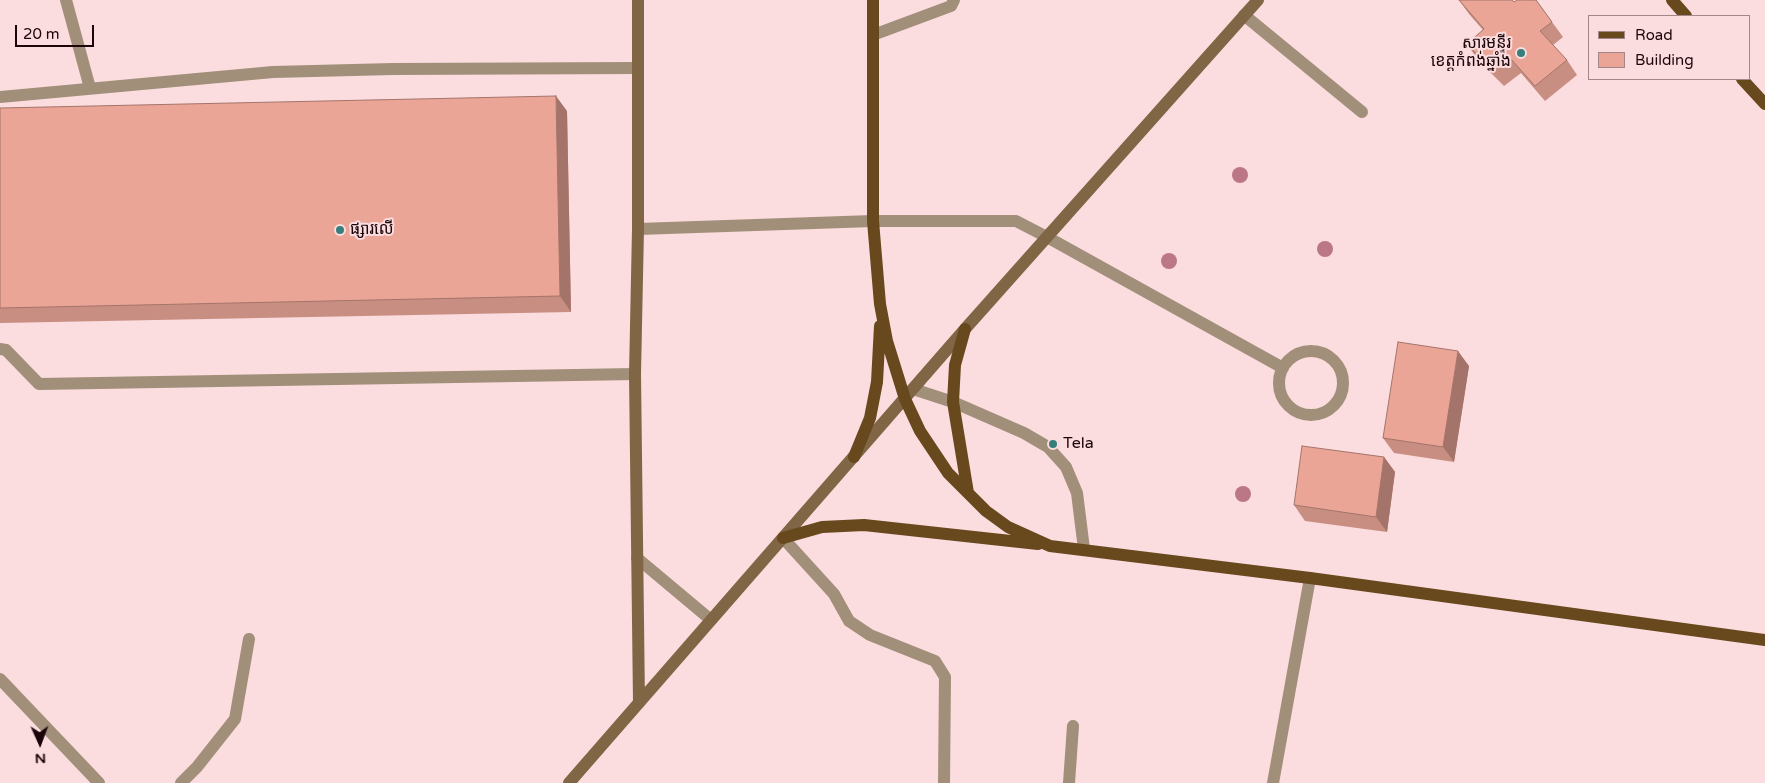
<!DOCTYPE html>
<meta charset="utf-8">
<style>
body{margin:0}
#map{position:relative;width:1765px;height:783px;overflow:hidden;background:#fbdcdf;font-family:"Varela Round",sans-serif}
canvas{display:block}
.legend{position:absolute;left:1588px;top:15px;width:162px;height:65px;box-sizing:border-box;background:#fbdcdf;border:1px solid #a28689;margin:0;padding:6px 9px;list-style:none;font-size:15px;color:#1c0508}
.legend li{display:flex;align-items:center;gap:10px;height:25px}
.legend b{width:25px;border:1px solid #a28689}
.north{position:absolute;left:15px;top:718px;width:50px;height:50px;-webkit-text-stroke:4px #fbdcdf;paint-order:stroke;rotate:178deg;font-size:14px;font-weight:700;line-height:20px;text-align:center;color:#1c0508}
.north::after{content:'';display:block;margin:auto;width:18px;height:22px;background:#1c0508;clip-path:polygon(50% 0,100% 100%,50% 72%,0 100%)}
.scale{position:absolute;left:15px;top:25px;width:79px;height:22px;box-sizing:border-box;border:2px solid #1c0508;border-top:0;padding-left:6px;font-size:15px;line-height:18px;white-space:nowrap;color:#1c0508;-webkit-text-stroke:4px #fbdcdf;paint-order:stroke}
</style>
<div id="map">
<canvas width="1765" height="783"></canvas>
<ul class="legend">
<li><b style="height:6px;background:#68481d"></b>Road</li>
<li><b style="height:14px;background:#eaa597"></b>Building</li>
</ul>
<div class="north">N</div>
<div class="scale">20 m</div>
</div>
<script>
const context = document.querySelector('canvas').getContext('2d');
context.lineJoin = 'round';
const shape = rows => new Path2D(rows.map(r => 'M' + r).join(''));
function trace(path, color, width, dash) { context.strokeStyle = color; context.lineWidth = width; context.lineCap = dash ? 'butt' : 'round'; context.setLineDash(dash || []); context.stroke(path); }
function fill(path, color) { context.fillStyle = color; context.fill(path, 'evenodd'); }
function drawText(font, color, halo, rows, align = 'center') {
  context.font = font + ' "Varela Round","Noto Sans Khmer",sans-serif'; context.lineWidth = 4; context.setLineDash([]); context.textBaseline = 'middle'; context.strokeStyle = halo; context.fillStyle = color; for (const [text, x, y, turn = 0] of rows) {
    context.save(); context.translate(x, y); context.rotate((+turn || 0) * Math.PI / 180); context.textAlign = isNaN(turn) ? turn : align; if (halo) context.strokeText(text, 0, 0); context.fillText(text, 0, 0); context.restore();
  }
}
const lane = shape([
 [1244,15,1362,112],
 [873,35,951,6,954,0],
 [0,97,273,72,393,69,638,68],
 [1047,237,1283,368],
 [0,349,6,350,39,384,635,374],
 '1279 383a32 32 0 1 1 64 0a32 32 0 1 1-64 0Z',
 [913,389,953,402,1024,433,1048,447,1066,467,1077,493,1084,549]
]);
const street = shape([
 [66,0,90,88],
 [638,229,873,221,1016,221,1047,237],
 [783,538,834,594,849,621,870,635,935,661,945,677,944,783],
 [637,558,711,620],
 [0,679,99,783],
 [181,783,197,767,235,719,249,639],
 [1069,783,1073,726],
 [1273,783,1310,578]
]);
const secondary = shape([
 [638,0,638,229,635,374,639,703],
 [569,783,965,329,1258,0]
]);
const primary = shape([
 [873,0,873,221,880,304,887,341,905,399,920,431,948,473,986,511,1008,527,1050,546,1310,578,1765,640],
 [1672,0,1686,16],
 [1742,79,1765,104],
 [965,329,955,365,953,402,968,493],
 [854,457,870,418,877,382,880,326],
 [783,538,822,527,864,525,1038,544]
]);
const trees = [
 [1240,175],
 [1325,249],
 [1169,261],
 [1243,494]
];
const wall = shape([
 [1459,0,1514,2,1536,0,1563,37,1553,45,1567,60,1577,75,1545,101,1521,73,1504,86,1478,60,1467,44,1483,30,1469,14],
 [0,108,567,111,571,312,0,323],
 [1469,366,1454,462,1394,453,1383,438],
 [1384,457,1395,472,1387,532,1305,521,1294,505]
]);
const shadedWall = shape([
 [556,96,567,111,571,312,560,296],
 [1458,351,1469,366,1454,462,1443,447],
 [1384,457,1395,472,1387,532,1376,517]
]);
const building = shape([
 [1459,0,1512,0,1514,2,1517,0,1536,0,1552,22,1540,31,1567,60,1535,86,1510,58,1493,71,1467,44,1484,29,1459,0],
 [556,96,560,296,0,308,0,108,556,96],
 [1398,342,1458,351,1443,447,1383,438,1398,342],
 [1302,446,1384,457,1376,517,1294,505,1302,446]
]);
const markers = [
 [1521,53,5,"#377f7d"],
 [340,230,5,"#377f7d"],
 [1053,444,5,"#377f7d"]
];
const poiNames = [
 ["សារមន្ទីរ",1511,44,"right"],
 ["ខេត្តកំពង់ឆ្នាំង",1511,62,"right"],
 ["ផ្សារលើ",350,230],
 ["Tela",1063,444]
];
trace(lane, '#a18f79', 12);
trace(street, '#a18f79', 12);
trace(secondary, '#806645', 12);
trace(primary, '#68481d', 12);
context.fillStyle = '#bb7785';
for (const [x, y] of trees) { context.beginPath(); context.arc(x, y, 8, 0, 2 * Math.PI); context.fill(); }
fill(wall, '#c98e82');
fill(shadedWall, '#a4746a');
fill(building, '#eaa597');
trace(building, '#a4746a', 1);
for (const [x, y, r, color] of markers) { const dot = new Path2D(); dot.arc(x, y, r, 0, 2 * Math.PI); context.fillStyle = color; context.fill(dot); trace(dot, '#fbdcdf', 2); }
drawText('16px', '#1c0508', '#fbdcdf', poiNames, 'left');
</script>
